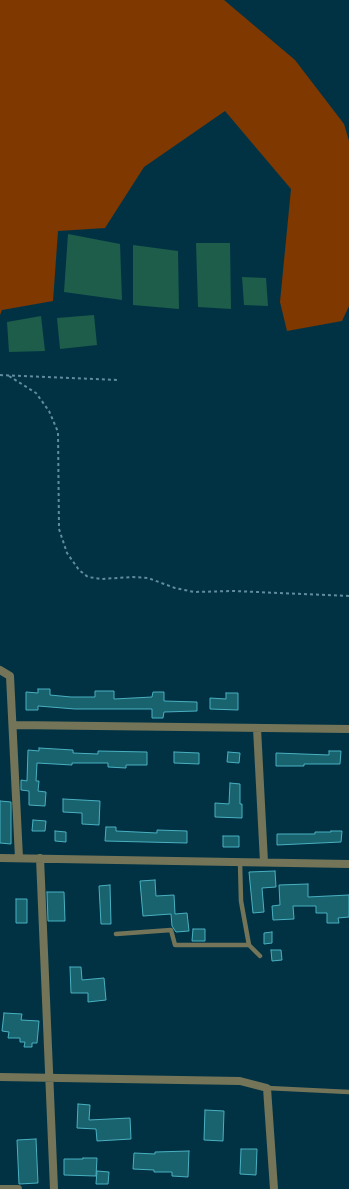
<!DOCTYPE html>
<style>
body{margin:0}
canvas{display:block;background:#013244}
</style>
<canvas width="349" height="1189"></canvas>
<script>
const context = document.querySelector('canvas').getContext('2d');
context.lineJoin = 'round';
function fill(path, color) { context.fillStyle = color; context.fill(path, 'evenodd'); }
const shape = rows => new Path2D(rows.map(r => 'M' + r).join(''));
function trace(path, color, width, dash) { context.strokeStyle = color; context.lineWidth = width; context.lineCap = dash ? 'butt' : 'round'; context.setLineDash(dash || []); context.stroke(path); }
const green = shape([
 [0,0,224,0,295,60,344,124,349,141,349,306,342,321,287,331,280,302,291,189,225,111,144,167,105,228,58,231,53,301,2,310,0,315]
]);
const water = shape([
 [68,234,120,244,122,300,64,292],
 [196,243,230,243,231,309,198,307],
 [133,245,178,251,179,309,133,305],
 [242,277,266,278,268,306,244,305],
 [94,315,97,345,60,349,57,318],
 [41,316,45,351,9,352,7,322]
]);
const building = shape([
 [38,689,50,689,50,695,71,697,95,697,95,691,114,691,114,699,152,697,153,692,164,692,164,701,197,702,197,711,164,712,163,718,152,718,152,709,75,709,38,706,38,710,26,710,26,692,38,693,38,689],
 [226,693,238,693,238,710,210,709,210,698,226,699,226,693],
 [39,748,73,750,73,753,98,754,98,751,147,752,147,765,126,765,126,768,108,767,108,763,72,763,72,765,37,763,36,781,39,781,38,791,46,792,45,806,29,805,29,791,21,790,21,780,27,781,28,750,39,751,39,748],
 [329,751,341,751,340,764,304,764,304,766,276,766,276,753,329,755,329,751],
 [174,752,199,753,199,764,174,763,174,752],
 [228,752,240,753,239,763,227,762,228,752],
 [230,783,240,784,240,804,242,804,242,818,215,817,215,803,229,804,230,783],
 [63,799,100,801,99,825,82,824,82,813,63,812,63,799],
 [0,801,11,802,11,844,0,843,0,801],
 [33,820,46,821,45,831,32,831,33,820],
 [106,827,116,827,116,831,157,833,157,830,187,831,187,843,105,841,106,827],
 [55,831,66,832,66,842,55,841,55,831],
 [331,831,342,831,341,842,277,845,277,834,315,834,315,832,331,832,331,831],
 [223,836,239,836,239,847,223,847,223,836],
 [275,871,276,887,262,888,264,912,253,913,249,872,275,871],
 [155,880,156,896,174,895,175,914,187,913,189,931,176,932,172,926,171,914,143,916,140,881,155,880],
 [308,884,308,897,349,895,349,917,338,918,339,923,327,923,327,913,316,913,316,906,293,906,294,919,273,920,272,906,280,905,279,885,308,884],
 [110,885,111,924,101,924,99,886,110,885],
 [47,892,64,892,65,921,48,921,47,892],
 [16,899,27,899,27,923,16,923,16,899],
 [193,929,205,929,205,941,192,941,193,929],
 [272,932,272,943,264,944,264,933,272,932],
 [271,950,281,950,282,960,272,961,271,950],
 [70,967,81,967,82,980,104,978,106,1000,88,1002,88,993,71,993,70,967],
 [4,1013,22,1014,21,1020,39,1021,37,1043,32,1043,32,1047,24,1047,25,1042,20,1042,20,1038,8,1038,9,1032,2,1031,4,1013],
 [78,1104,90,1105,89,1120,130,1118,131,1139,97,1141,96,1129,77,1128,78,1104],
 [205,1110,224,1111,223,1141,204,1140,205,1110],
 [36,1139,38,1183,19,1184,17,1140,36,1139],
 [241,1149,257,1149,256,1175,240,1174,241,1149],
 [189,1151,188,1177,172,1176,172,1172,154,1172,154,1170,133,1169,134,1153,155,1154,155,1152,189,1151],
 [83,1158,97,1158,96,1176,64,1175,64,1159,83,1159,83,1158],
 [97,1171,109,1172,108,1184,96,1184,97,1171]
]);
const path = shape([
 [0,375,118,380],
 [9,376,36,393,49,411,58,432,59,529,67,553,79,570,88,577,101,579,133,577,148,578,175,588,194,592,233,591,349,596]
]);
const service = shape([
 [240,862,241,901,249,945,260,956],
 [116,934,171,930,175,945,249,945],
 [267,1088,349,1092]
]);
const minor = shape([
 [0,670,10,676,19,858],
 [14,725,349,729],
 [257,728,264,862],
 [0,858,349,864],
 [40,858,54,1189],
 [0,1077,240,1081,267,1088,274,1189],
 [0,1189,18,1189]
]);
fill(green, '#7f3800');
fill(water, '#1d5d4a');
fill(building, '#18636e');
trace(building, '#49b0c1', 1);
trace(path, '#608c9e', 2, [3, 3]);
trace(service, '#747558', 4.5);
trace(minor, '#747558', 8);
</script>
